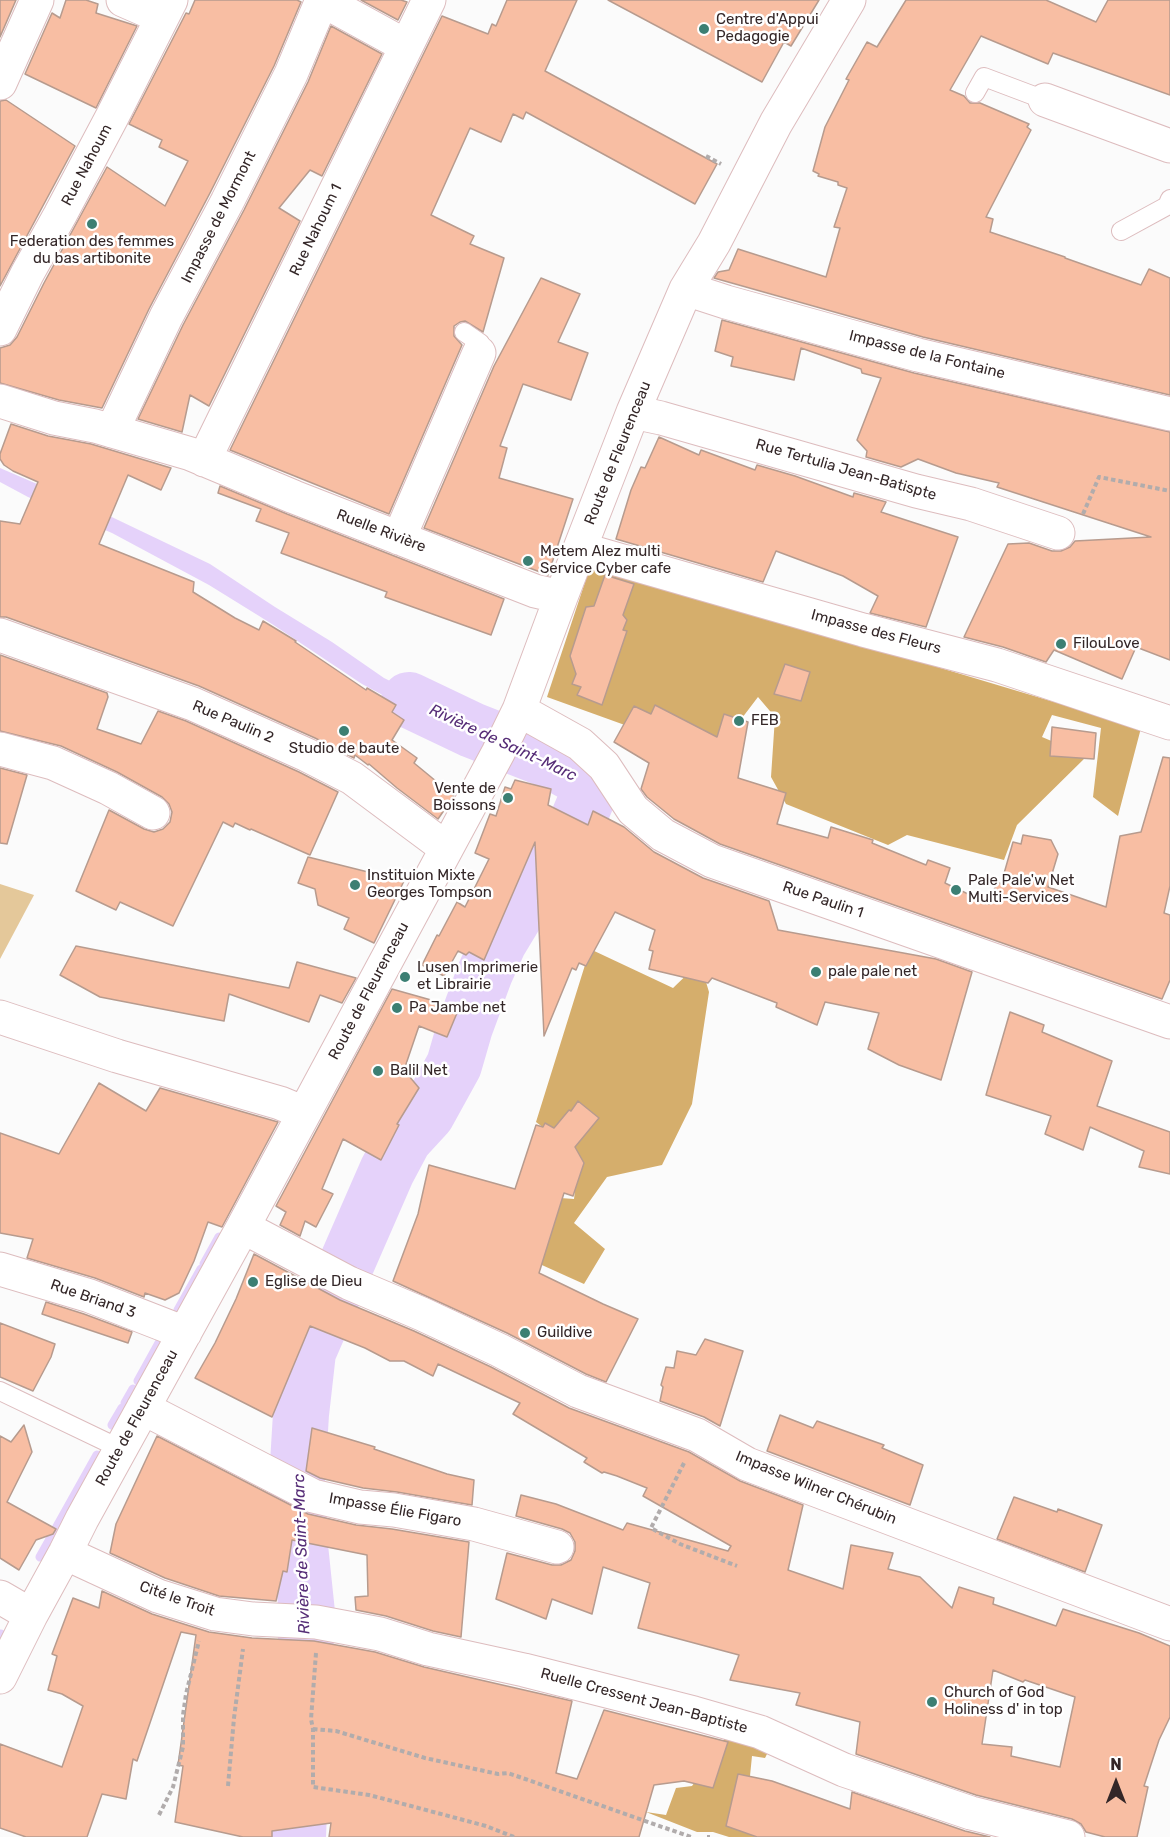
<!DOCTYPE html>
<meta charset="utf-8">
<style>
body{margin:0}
#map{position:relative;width:1170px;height:1837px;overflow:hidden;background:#fbfbfb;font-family:Rubik,sans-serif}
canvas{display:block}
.north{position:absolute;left:1086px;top:1753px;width:60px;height:60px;-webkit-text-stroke:4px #fff;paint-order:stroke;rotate:0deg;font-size:16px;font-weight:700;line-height:24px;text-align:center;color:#342728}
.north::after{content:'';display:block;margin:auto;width:21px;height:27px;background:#342728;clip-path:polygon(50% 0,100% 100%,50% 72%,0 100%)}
</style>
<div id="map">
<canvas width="1170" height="1837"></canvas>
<div class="north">N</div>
</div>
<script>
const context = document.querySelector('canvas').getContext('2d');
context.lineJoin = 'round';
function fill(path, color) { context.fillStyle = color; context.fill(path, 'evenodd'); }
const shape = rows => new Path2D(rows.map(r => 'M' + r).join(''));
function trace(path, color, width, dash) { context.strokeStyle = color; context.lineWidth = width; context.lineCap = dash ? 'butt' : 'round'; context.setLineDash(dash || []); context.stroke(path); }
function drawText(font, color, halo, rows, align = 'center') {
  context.font = font + ' Rubik,sans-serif'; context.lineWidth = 5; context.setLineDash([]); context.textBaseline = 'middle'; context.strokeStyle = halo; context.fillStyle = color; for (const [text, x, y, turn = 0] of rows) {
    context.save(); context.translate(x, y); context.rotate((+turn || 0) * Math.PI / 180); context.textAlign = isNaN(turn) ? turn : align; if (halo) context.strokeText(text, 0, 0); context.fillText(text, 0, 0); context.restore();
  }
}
const green = shape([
 [0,884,34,895,0,959]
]);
const forest = shape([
 [590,567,737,607,1141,728,1118,816,1093,797,1101,728,1052,715,1042,737,1087,756,1017,825,1004,860,907,835,888,845,786,804,771,777,775,717,758,697,723,743,708,755,547,697],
 [590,949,673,988,700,962,709,992,692,1104,662,1165,607,1177,574,1223,605,1249,584,1284,513,1252,533,1196,574,1199,579,1155,536,1122],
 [734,1725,768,1752,765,1758,752,1756,750,1776,737,1780,726,1826,757,1837,729,1837,713,1832,697,1832,646,1812,666,1815,676,1788,692,1786]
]);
const water = shape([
 [0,468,95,509,210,564,275,607,332,642,384,678,480,725,475,742,424,713,396,702,362,684,272,624,209,585,112,533,28,497,0,482]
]);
const stream = shape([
 [470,729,472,740,478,754,478,761],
 [204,1264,219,1237],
 [178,1310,201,1269],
 [138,1381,164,1334],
 [125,1403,133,1389],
 [112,1425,122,1408],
 [40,1557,97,1455],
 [0,1637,1,1634]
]);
const river = shape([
 [298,1837,307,1613,300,1546,297,1480,301,1414,308,1352,387,1171,404,1139,427,1114,454,1065,465,1027,485,973,499,942,519,909,540,892,574,829,588,796,585,780,551,761,472,730,409,700]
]);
const building = shape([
 [0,0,16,0,0,37,0,0],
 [66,0,86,0,98,4,96,13,137,26,96,108,25,74,52,13,60,18,66,0],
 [195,0,297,0,301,2,274,66,210,193,149,309,102,408,59,400,0,383,0,348,10,345,17,337,44,283,107,167,165,206,188,161,159,147,162,140,129,124,186,13,189,14,195,0],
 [361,0,401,0,407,2,398,20,361,0],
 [507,0,577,0,545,71,717,164,695,204,526,112,523,119,513,114,501,142,470,128,431,215,474,236,470,244,504,258,483,332,465,321,460,322,454,326,454,336,462,345,389,514,230,450,442,16,488,34,492,24,496,26,507,0],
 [608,0,819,0,791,46,784,42,762,82,608,0],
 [906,0,1046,0,1096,22,1108,0,1170,0,1170,95,1053,53,1048,64,981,36,950,90,964,96,970,103,980,103,1029,124,1027,127,1031,130,986,217,993,219,990,232,1065,257,1065,258,1141,285,1149,269,1170,278,1170,395,923,337,714,278,718,272,729,270,738,249,826,277,840,228,834,227,847,188,838,185,838,182,818,176,819,174,813,171,825,127,849,80,846,79,867,42,877,47,906,0],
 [331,26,382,54,322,176,310,170,279,208,300,221,209,406,190,395,182,432,138,419,183,325,244,210,308,82,331,26],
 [6,100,75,146,0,286,0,101,6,100],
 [541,278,580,294,558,342,588,353,571,400,523,384,500,446,507,448,499,478,573,499,548,575,424,528,494,366,541,278],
 [722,320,914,373,1170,432,1170,660,1136,647,1122,679,1054,650,1046,662,1003,647,964,637,1008,544,1029,543,1052,551,1061,551,1070,547,1075,541,1151,537,997,487,999,483,956,473,918,459,901,467,866,457,867,451,857,440,881,378,862,373,861,369,801,348,794,380,731,366,733,357,715,351,722,320],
 [11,424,48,436,91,444,171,468,161,490,128,475,99,544,194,582,193,592,235,618,259,630,263,621,296,641,295,642,366,690,367,688,396,705,392,712,404,720,392,740,417,758,414,763,454,796,438,819,397,788,369,764,368,765,355,755,354,758,315,738,199,686,6,617,0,617,0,521,20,524,38,482,13,471,4,465,0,459,0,454,11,424],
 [659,437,699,455,701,450,755,470,757,465,795,476,853,497,854,493,886,502,881,512,958,537,926,627,870,613,878,596,843,576,776,551,763,582,616,539,631,490,641,467,645,468,659,437],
 [220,486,287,514,504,599,491,635,385,597,387,592,281,553,289,533,256,521,261,509,218,493,220,486],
 [605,575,634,584,623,615,627,620,623,630,627,631,602,705,577,695,581,687,572,684,576,674,570,656,586,607,594,606,605,575],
 [0,655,107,693,108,697,97,729,141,744,158,711,186,721,299,772,338,792,310,855,251,829,250,830,235,823,233,827,223,822,173,926,120,902,116,910,76,891,109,810,144,829,154,832,163,829,170,822,172,812,169,804,162,797,117,772,61,746,0,731,0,655],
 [785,664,810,672,801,701,774,694,785,664],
 [655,705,717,737,724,714,748,722,738,778,786,793,777,824,828,838,831,827,873,840,872,843,926,865,928,860,950,868,945,883,989,904,997,882,1001,884,1013,842,1021,844,1023,835,1051,840,1058,854,1048,887,1106,907,1120,836,1141,832,1163,757,1170,758,1170,886,1164,913,1170,915,1170,980,1162,999,720,844,674,819,647,797,641,789,649,763,614,742,634,706,651,714,655,705],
 [1052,727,1096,733,1094,759,1050,756,1052,727],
 [0,768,27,775,7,844,0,843,0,768],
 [515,780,551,789,548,805,588,825,593,811,624,827,654,852,703,878,769,901,778,930,936,959,972,972,941,1080,899,1065,868,1049,879,1013,825,1002,817,1025,776,1007,777,1003,712,978,708,983,649,969,653,951,649,950,655,930,615,912,586,966,579,963,576,970,572,968,544,1036,535,842,484,960,469,952,466,955,458,951,444,976,422,965,437,935,439,936,457,902,465,907,489,859,475,853,490,814,496,816,505,787,511,789,515,780],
 [308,857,404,881,374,943,344,929,349,918,318,905,315,889,298,883,308,857],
 [76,946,289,988,297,962,356,978,342,1003,320,995,309,1022,229,994,224,1021,100,997,60,975,76,946],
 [392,989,431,1000,430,1002,457,1013,447,1037,419,1026,404,1070,419,1088,397,1124,399,1125,381,1160,343,1139,322,1189,333,1194,316,1227,305,1221,300,1236,280,1225,286,1212,276,1206,392,989],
 [1010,1012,1044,1025,1042,1032,1112,1061,1097,1106,1170,1132,1170,1174,1139,1167,1144,1151,1090,1127,1083,1150,1045,1134,1051,1116,986,1095,1010,1012],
 [99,1083,146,1111,160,1088,278,1122,222,1227,208,1222,194,1261,179,1293,165,1300,145,1293,144,1297,95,1278,27,1258,33,1239,0,1233,0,1133,59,1154,99,1083],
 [578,1101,599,1118,575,1147,584,1163,573,1196,564,1193,539,1273,603,1304,638,1319,606,1382,586,1374,507,1333,393,1281,418,1214,429,1165,515,1189,536,1125,543,1127,545,1123,554,1128,569,1110,571,1111,578,1101],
 [254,1254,340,1300,414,1331,491,1367,569,1408,689,1452,740,1481,803,1505,788,1570,843,1589,851,1545,893,1553,888,1569,920,1577,952,1608,959,1587,994,1598,993,1604,1056,1626,1063,1609,1139,1633,1170,1646,1170,1717,1159,1740,1144,1786,1148,1787,1137,1837,1105,1837,1086,1832,1081,1824,1072,1819,976,1795,856,1754,860,1722,796,1705,800,1693,730,1680,739,1655,638,1628,650,1583,603,1567,592,1614,552,1599,546,1619,496,1599,507,1553,552,1565,561,1565,571,1560,575,1551,575,1542,570,1533,562,1529,516,1516,521,1495,556,1504,623,1530,627,1523,728,1551,731,1546,643,1496,647,1488,617,1476,604,1472,602,1473,584,1462,587,1458,513,1414,520,1403,438,1364,433,1376,404,1361,390,1361,365,1348,310,1326,272,1417,195,1378,215,1343,236,1299,254,1254],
 [993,1670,1023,1682,1025,1680,1075,1697,1060,1767,1011,1756,1012,1747,982,1744,993,1670],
 [46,1302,84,1314,132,1332,128,1343,42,1314,46,1302],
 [0,1323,55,1344,51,1357,33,1391,0,1377,0,1323],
 [705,1339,743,1351,720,1426,704,1417,660,1401,663,1387,661,1385,666,1367,674,1368,677,1351,696,1355,705,1339],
 [780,1415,813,1428,817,1421,884,1445,882,1448,923,1465,910,1505,767,1451,780,1415],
 [24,1425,32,1452,7,1502,56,1529,53,1534,36,1540,19,1570,0,1558,0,1436,11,1442,24,1425],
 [312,1428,375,1447,374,1449,447,1474,474,1480,472,1505,397,1492,363,1488,320,1478,306,1471,312,1428],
 [157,1436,308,1514,356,1525,392,1529,469,1542,461,1637,433,1631,386,1616,356,1610,355,1597,368,1596,367,1555,292,1540,287,1572,283,1571,276,1601,219,1596,165,1578,110,1553,116,1524,157,1436],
 [1014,1497,1057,1512,1058,1509,1102,1525,1085,1572,997,1539,1014,1497],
 [102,1591,152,1614,209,1632,252,1638,314,1641,375,1652,424,1667,572,1701,556,1773,577,1779,604,1710,728,1742,713,1788,684,1781,654,1785,639,1837,329,1837,331,1823,272,1831,272,1837,243,1837,175,1822,183,1766,178,1765,196,1635,181,1632,137,1761,133,1759,126,1799,102,1794,87,1837,26,1837,0,1828,0,1744,62,1767,83,1706,62,1694,48,1690,57,1656,52,1654,73,1598,99,1608,102,1591],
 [738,1774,772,1781,850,1809,852,1792,965,1831,990,1837,757,1837,726,1826,738,1774]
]);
const path = shape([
 [706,156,721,164],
 [1083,514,1099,477,1170,491],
 [684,1463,651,1528,680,1544,737,1566],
 [316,1653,311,1719,313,1729,313,1787,369,1795,396,1802,486,1826,514,1837],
 [313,1729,336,1731,425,1758,498,1774,508,1773,691,1837],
 [228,1786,234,1718,243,1649],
 [159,1815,173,1787,183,1747,183,1715,186,1694,199,1641],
 [707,1837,710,1837]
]);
const service = shape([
 [975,93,984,77,1045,100],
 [1121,231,1167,206,1170,199],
 [464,332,480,343,479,353],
 [0,1391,121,1449]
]);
const minor = shape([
 [123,0,162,17],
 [0,83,37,0],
 [1045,100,1170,146],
 [686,289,726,302,918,355,1170,414],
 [0,329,27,274,60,215,112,117,171,0],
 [0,401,54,418,95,426,191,454,294,497,535,591,561,597],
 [633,412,661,418,916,491,971,504,1058,533],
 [112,431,166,317,227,202,291,74,322,0,406,46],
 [204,460,429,0],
 [399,538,479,353],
 [581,549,863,630,997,665,1170,723],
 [0,635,193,704,307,755,352,778,446,848],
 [519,710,580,744,604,766,633,810,663,835,712,861,1170,1022],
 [0,749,53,763,108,788,153,813],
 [0,1017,117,1056,280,1103,304,1113],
 [243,1227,349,1283,422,1314,499,1350,578,1391,697,1435,747,1464,1170,1624],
 [0,1269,90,1296,185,1333],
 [143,1408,313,1496,360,1507,394,1510,474,1524,557,1547],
 [65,1553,158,1596,215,1614,253,1619,316,1622,380,1634,428,1649,524,1670,694,1713,760,1732,844,1770,971,1813,1068,1837],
 [0,1597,31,1615],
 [0,1677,31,1615,65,1553,82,1519,243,1227,498,753,519,710,561,597,633,412,686,289,714,243,776,123,849,0]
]);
const markers = [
 [704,29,6,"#3c7f73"],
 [92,224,6,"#3c7f73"],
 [528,561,6,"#3c7f73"],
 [1061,644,6,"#3c7f73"],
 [739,721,6,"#3c7f73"],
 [344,731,6,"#3c7f73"],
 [508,798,6,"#3c7f73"],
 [355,885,6,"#3c7f73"],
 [956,890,6,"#3c7f73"],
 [816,972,6,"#3c7f73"],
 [405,977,6,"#3c7f73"],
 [397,1008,6,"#3c7f73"],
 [378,1071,6,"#3c7f73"],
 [253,1282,6,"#3c7f73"],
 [525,1333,6,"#3c7f73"],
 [932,1702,6,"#3c7f73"]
];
const poiNames = [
 ["Centre d'Appui",716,20],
 ["Pedagogie",716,37],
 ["Federation des femmes",92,242,"center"],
 ["du bas artibonite",92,259,"center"],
 ["Metem Alez multi",540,552],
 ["Service Cyber cafe",540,569],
 ["FilouLove",1073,644],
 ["FEB",751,721],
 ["Studio de baute",344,749,"center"],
 ["Vente de",496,789,"right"],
 ["Boissons",496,806,"right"],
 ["Instituion Mixte",367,876],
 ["Georges Tompson",367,893],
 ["Pale Pale'w Net",968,881],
 ["Multi-Services",968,898],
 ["Lusen Imprimerie",417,968],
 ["et Librairie",417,985],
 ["pale pale net",828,972],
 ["Pa Jambe net",409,1008],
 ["Balil Net",390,1071],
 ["Eglise de Dieu",265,1282],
 ["Guildive",537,1333],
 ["Church of God",944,1693],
 ["Holiness d' in top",944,1710]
];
const streetNames = [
 ["Rue Nahoum",87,165,-62],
 ["Impasse de Mormont",219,217,-63],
 ["Rue Nahoum 1",316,230,-64],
 ["Impasse de la Fontaine",927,355,14],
 ["Route de Fleurenceau",618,453,-68],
 ["Rue Tertulia Jean-Batispte",846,470,16],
 ["Ruelle Rivière",381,531,21],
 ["Impasse des Fleurs",876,632,15],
 ["Rue Paulin 2",233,722,23],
 ["Rue Paulin 1",823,900,19],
 ["Route de Fleurenceau",369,991,-62],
 ["Rue Briand 3",93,1299,19],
 ["Route de Fleurenceau",137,1418,-61],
 ["Impasse Wilner Chérubin",816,1488,22],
 ["Impasse Élie Figaro",395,1510,10],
 ["Cité le Troit",177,1599,19],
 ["Ruelle Cressent Jean-Baptiste",644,1701,15]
];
const waterNames = [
 ["Rivière de Saint-Marc",503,743,25],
 ["Rivière de Saint-Marc",302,1554,-92]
];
fill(green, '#e4c89a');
fill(forest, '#d5ae6c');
fill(water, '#e5d2fa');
trace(stream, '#e5d2fa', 9);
trace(river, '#e5d2fa', 56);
fill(building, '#f8bea3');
trace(building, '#b79b8e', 1.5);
trace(service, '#ddbcbe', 20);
trace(minor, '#ddbcbe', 35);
trace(path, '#b1acac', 4, [4.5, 3]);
trace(service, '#fff', 18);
trace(minor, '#fff', 33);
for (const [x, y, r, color] of markers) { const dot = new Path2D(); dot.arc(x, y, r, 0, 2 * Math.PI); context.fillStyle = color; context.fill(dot); trace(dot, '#fff', 2); }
drawText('15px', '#342728', '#fff', poiNames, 'left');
drawText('15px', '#342728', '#fff', streetNames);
drawText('italic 16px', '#562d77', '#fff', waterNames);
</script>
